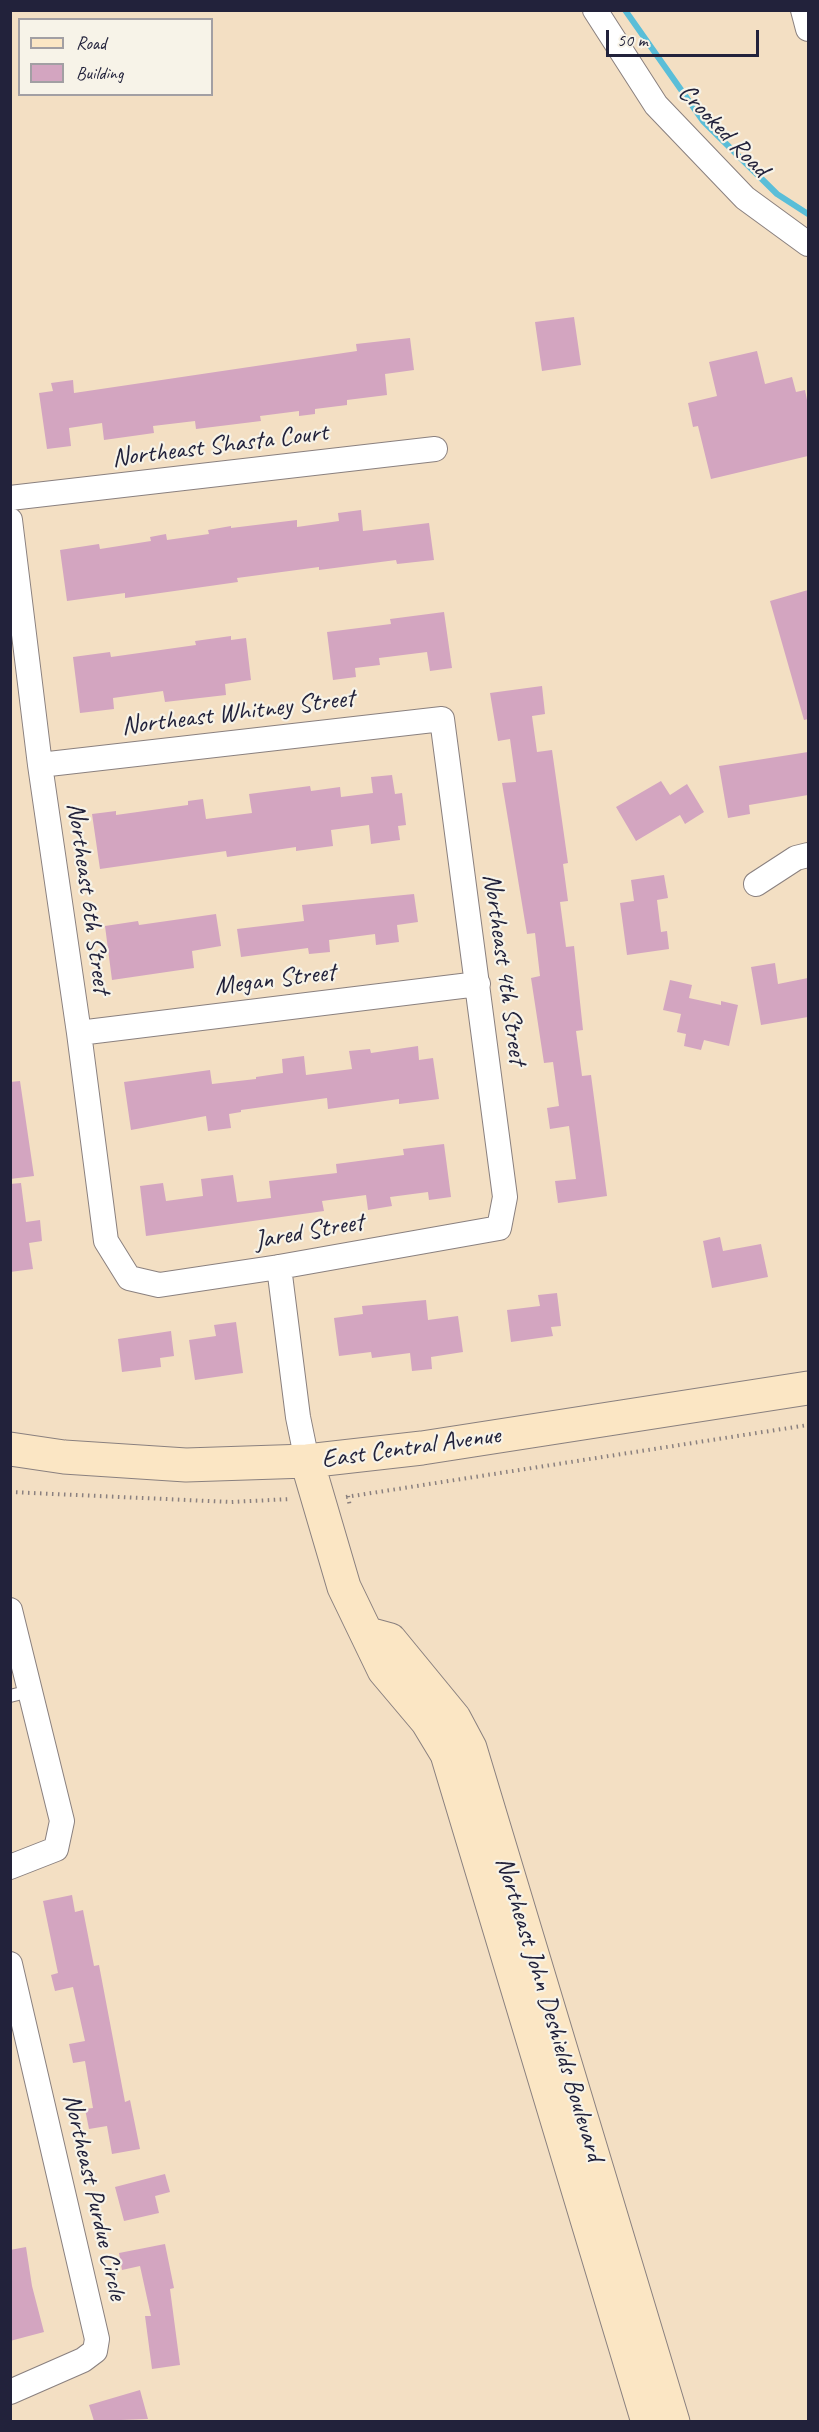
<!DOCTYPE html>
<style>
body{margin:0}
#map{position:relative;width:819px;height:2432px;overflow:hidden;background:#f3dfc3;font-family:Caveat,sans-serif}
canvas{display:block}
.frame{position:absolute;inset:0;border:12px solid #22223b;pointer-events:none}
.legend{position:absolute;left:18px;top:18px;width:195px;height:78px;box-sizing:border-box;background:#f7f3e8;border:2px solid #a29fa3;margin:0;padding:8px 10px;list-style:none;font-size:18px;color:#22223b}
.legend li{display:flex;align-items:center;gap:12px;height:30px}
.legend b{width:30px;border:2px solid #a29fa3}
.scale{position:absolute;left:606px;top:30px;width:153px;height:27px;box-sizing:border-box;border:3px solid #22223b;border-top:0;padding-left:8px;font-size:18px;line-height:21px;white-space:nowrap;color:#22223b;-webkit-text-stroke:4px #f7f3e8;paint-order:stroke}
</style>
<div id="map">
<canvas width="819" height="2432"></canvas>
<div class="frame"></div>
<ul class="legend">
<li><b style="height:8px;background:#fbe6c4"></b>Road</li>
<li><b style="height:16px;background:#d3a5c0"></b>Building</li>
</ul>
<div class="scale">50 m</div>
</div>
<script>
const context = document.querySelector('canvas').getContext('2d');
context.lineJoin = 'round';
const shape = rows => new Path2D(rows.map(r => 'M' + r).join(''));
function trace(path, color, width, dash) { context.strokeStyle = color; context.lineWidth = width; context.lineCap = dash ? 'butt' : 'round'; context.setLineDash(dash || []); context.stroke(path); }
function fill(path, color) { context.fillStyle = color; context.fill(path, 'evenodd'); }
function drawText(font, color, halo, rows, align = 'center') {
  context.font = font + ' Caveat,sans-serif'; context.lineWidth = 4.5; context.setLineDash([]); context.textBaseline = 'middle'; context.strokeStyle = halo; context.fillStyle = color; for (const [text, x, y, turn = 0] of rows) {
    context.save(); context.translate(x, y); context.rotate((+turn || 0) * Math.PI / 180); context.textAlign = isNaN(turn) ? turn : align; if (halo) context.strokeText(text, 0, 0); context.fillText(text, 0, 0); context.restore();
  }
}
const stream = shape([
 [625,10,703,121,777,194,808,214]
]);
const building = shape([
 [574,317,581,365,542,371,535,322],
 [410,338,414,370,385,374,387,395,347,400,347,405,315,409,315,414,299,416,299,411,260,416,261,421,196,429,195,421,153,426,154,433,104,440,102,423,69,428,71,446,47,449,39,393,53,391,51,383,73,380,74,393,357,351,356,344],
 [757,351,765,384,792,377,796,392,805,390,808,405,808,456,711,479,698,426,693,427,688,403,717,396,709,362],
 [361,510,363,531,429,523,434,560,397,564,396,560,319,570,319,567,237,578,238,582,125,598,125,593,67,601,60,550,99,544,100,549,151,541,150,537,166,534,167,540,209,534,208,530,231,526,231,528,297,520,297,527,339,521,338,513],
 [808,590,808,719,804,720,770,601],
 [444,612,452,668,430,671,427,652,379,658,380,665,355,668,356,677,333,680,327,632,391,624,390,619],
 [231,636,231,640,246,638,251,680,225,684,226,695,165,702,163,691,113,698,114,709,80,713,73,657,110,652,111,657,196,645,195,641],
 [542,686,545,714,532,716,537,752,552,750,568,863,563,864,568,901,560,902,566,947,574,946,583,1030,576,1031,582,1076,591,1075,607,1196,558,1203,555,1181,576,1179,569,1126,550,1129,547,1108,559,1106,553,1062,544,1063,531,978,540,976,535,933,527,934,502,783,516,782,510,739,498,741,490,693],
 [808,752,808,795,749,805,750,814,728,818,719,766],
 [392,775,395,794,402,793,406,825,398,826,400,840,371,844,369,825,331,830,333,846,296,851,296,847,227,857,226,851,100,869,92,814,116,811,116,815,188,805,188,801,203,799,206,819,252,813,249,794,310,786,311,791,340,787,341,797,373,793,371,777],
 [661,781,670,795,687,784,704,812,685,824,680,815,636,841,616,807],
 [664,875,668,898,657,900,661,932,667,931,669,949,627,955,620,903,634,901,631,880],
 [414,894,418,922,397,925,399,942,376,945,375,934,329,940,330,952,309,954,308,948,241,957,237,929,304,921,302,905],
 [216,914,221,946,192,951,194,968,112,980,105,926,138,921,139,925],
 [775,963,778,984,808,978,808,1017,761,1025,751,967],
 [670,980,692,985,689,998,721,1005,721,1001,738,1005,729,1046,704,1040,701,1050,684,1046,686,1034,677,1032,681,1014,663,1010],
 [418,1046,419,1060,433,1058,439,1099,399,1104,399,1099,328,1109,327,1098,241,1110,241,1112,229,1114,231,1128,208,1131,206,1116,131,1130,124,1082,210,1070,212,1084,256,1079,256,1077,283,1073,282,1059,304,1056,306,1075,352,1069,349,1051,370,1049,371,1053],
 [20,1081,34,1176,10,1179,10,1082],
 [444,1144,451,1197,429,1200,428,1192,390,1197,392,1206,368,1210,366,1195,322,1201,324,1211,146,1236,140,1186,163,1183,166,1201,203,1196,201,1179,233,1175,237,1202,271,1198,269,1181,337,1173,336,1164,404,1155,403,1149],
 [21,1183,26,1222,40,1220,42,1241,29,1243,33,1269,10,1272,10,1184],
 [720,1237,723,1251,761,1244,768,1277,712,1288,703,1241],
 [557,1293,561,1326,551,1327,553,1336,511,1342,507,1310,540,1306,538,1295],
 [426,1300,428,1320,458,1316,463,1352,431,1357,432,1369,412,1371,410,1353,372,1358,371,1352,339,1356,334,1318,363,1314,362,1306],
 [236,1322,243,1373,195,1380,189,1340,216,1336,214,1325],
 [171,1331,174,1356,160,1358,161,1367,122,1372,118,1339],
 [72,1895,75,1912,83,1910,94,1966,99,1965,125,2102,130,2100,140,2149,112,2154,107,2126,89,2129,85,2109,93,2108,85,2061,73,2063,69,2044,85,2041,73,1987,55,1991,51,1975,58,1973,43,1901],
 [165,2174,170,2192,155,2196,159,2213,124,2221,115,2187],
 [165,2244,174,2288,170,2289,180,2365,152,2369,145,2316,151,2316,140,2266,122,2270,119,2253],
 [26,2247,32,2286,44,2332,10,2341,10,2250],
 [140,2390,148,2419,94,2421,89,2405]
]);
const path = shape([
 [10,1492,231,1502,291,1499],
 [348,1496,350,1507],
 [346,1497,808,1425]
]);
const lane = shape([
 [10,1696,30,1691]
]);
const street = shape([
 [595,10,656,105,745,198,808,244],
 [803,10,808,29],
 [10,498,435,449],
 [10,520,40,765,79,1033,106,1241,129,1278,159,1285,279,1267,499,1228,505,1197,442,719,40,765],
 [756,884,796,858,808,855],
 [79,1033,478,984],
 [279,1267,298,1417,307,1461],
 [10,1610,62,1821,56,1849,10,1867],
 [10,1964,97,2339,95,2351,83,2360,10,2392]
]);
const secondary = shape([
 [10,1449,64,1457,186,1465,307,1461,422,1448,808,1388],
 [307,1461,344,1587,384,1670,427,1721,447,1754,648,2422],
 [368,1634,390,1640,454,1718,470,1748,673,2422]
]);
const streetNames = [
 ["Crooked Road",723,131,46],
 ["Northeast Shasta Court",220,446,-7],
 ["Northeast Whitney Street",238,713,-7],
 ["Northeast 6th Street",88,898,82],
 ["Northeast 4th Street",504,969,82],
 ["Megan Street",275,980,-7],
 ["Jared Street",309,1232,-10],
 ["East Central Avenue",411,1448,-8],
 ["Northeast John Deshields Boulevard",549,2009,73],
 ["Northeast Purdue Circle",94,2197,77]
];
trace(stream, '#5abed8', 6);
fill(building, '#d3a5c0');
trace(lane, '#8a807f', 14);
trace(street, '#8a807f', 26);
trace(secondary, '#8a807f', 35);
trace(path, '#8a807f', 4, [1.5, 4.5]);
trace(lane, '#fff', 12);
trace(street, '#fff', 24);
trace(secondary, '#fbe6c4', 33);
drawText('26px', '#22223b', '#f7f3e8', streetNames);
</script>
